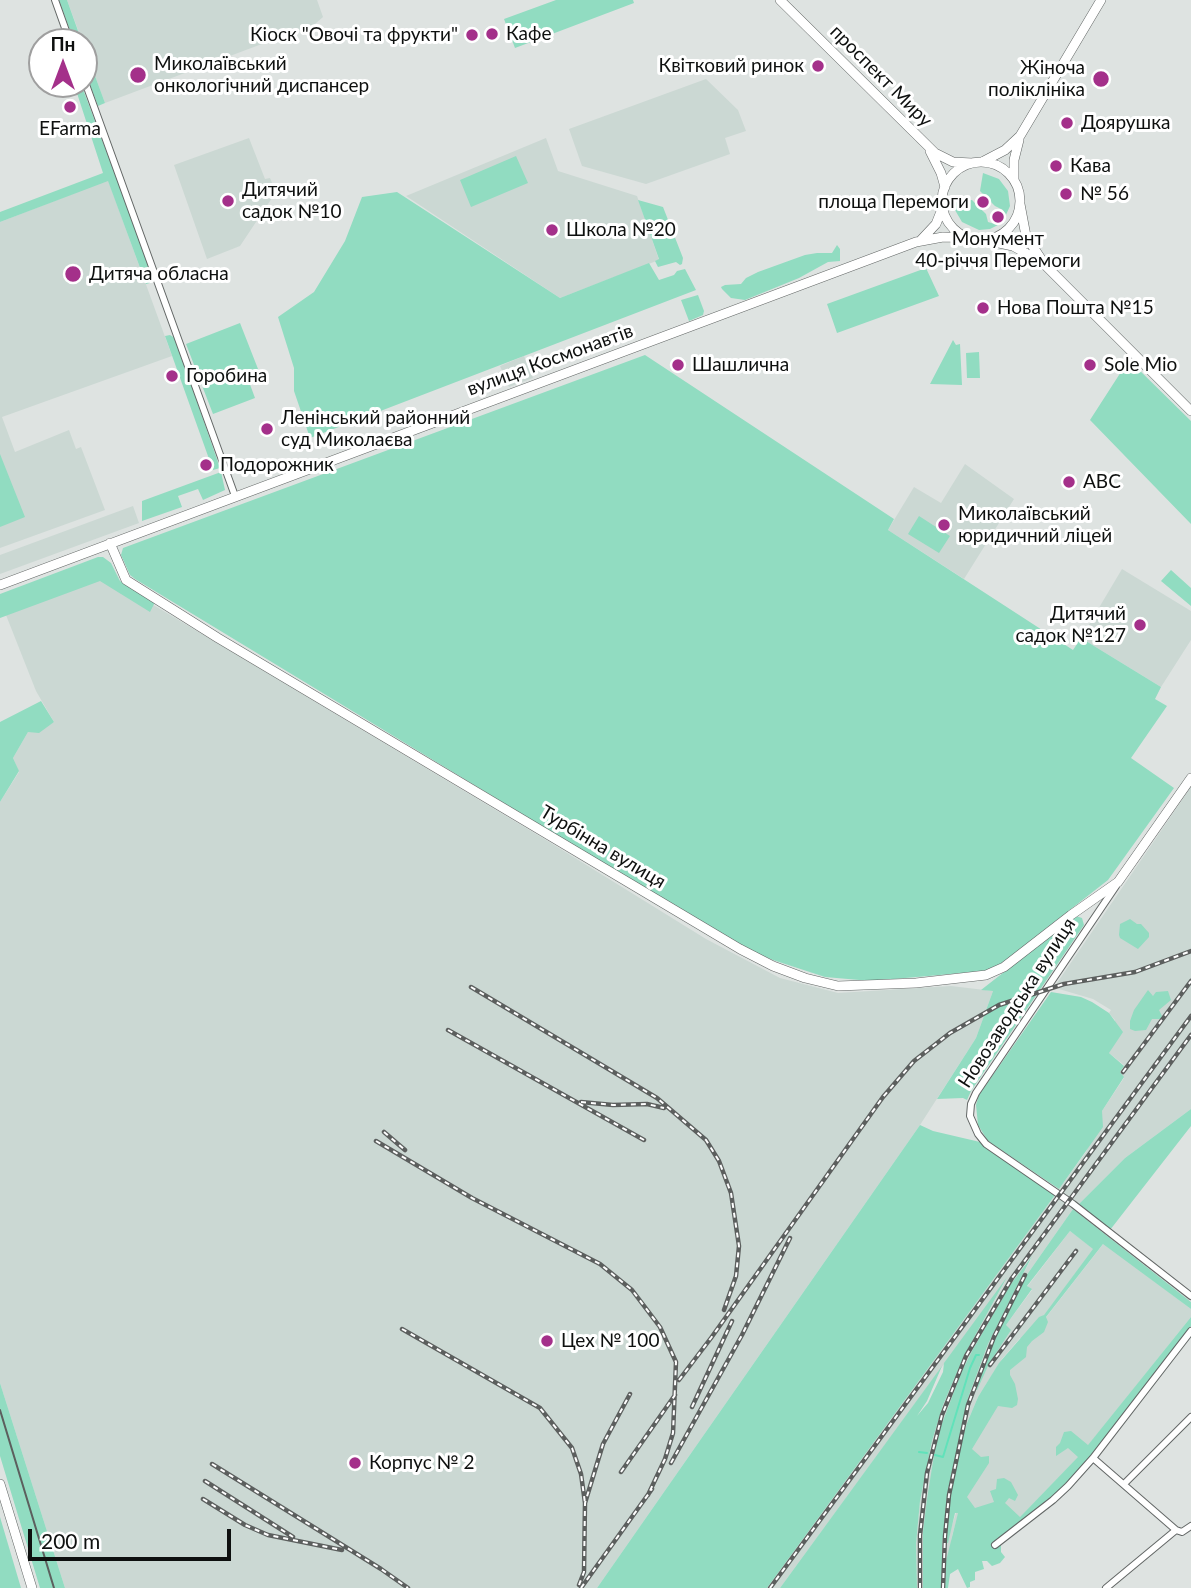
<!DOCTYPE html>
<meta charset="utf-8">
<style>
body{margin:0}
#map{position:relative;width:1191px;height:1588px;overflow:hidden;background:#dee3e1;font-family:Lato,sans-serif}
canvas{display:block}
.north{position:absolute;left:28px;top:28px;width:70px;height:70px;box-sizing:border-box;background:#fff;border:2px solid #9f9f9f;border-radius:50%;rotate:0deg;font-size:19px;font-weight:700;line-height:28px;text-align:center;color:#0e100f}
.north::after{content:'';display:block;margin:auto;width:24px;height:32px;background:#a4308a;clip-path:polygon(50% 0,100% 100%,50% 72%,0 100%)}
.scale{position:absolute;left:28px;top:1529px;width:203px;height:32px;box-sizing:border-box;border:4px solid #0e100f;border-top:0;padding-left:9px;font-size:21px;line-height:24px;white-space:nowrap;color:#0e100f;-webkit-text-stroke:5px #fff;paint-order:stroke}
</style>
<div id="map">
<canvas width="1191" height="1588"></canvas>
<div class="north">Пн</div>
<div class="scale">200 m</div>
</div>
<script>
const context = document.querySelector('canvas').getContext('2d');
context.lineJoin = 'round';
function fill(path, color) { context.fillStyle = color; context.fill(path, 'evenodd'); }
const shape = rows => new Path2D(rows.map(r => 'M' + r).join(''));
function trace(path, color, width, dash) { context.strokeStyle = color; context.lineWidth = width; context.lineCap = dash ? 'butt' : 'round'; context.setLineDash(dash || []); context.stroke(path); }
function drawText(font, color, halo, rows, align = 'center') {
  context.font = font + ' Lato,sans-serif'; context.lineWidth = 6; context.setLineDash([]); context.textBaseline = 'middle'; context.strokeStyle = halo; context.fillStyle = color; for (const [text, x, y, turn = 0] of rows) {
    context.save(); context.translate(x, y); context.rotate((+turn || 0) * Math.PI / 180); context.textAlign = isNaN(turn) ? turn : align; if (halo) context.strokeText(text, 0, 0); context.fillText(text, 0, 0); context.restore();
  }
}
const built = shape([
 [67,0,317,0,323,17,315,24,105,103],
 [706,79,738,110,746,131,725,138,730,154,646,184,582,166,569,129],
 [249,138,265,179,270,178,276,192,240,246,207,259,174,165],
 [546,138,558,171,637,196,659,260,560,298,406,196],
 [108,180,172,356,2,417,15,452,69,430,76,449,81,447,105,510,0,548,0,222],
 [524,356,533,378,509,387,500,366],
 [965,464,1014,499,964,579,888,530,914,487,941,503],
 [133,506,139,523,0,574,0,555],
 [1122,569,1191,611,1191,640,1161,687,1081,638],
 [105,576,546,840,706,939,780,978,838,993,951,986,993,991,976,1038,920,1125,597,1588,65,1588,0,1383,0,802,19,772,13,758,28,732,54,722,36,691,6,615],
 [1191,787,1191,1109,1125,1158,1079,1204,1059,1189,1086,1152,1102,1111,1124,1078,1120,1072,1124,1065,1109,1053,1115,1020,1109,1013,1111,1010,1093,999,1059,989,1057,983],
 [1055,1195,1073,1209,1026,1276,996,1336,975,1390,999,1347,1006,1325,1032,1290,1027,1287,1070,1231,1094,1249,1025,1341,1020,1338,1002,1359,978,1397,967,1423,947,1519,946,1543,962,1495,975,1424,1005,1370,1104,1243,1191,1309,1191,1317,1079,1457,1020,1517,999,1535,961,1504,952,1536,945,1588,942,1588,942,1547,947,1495,968,1398,988,1344,1031,1259,1027,1261,973,1349,961,1373,941,1426,935,1449,923,1553,923,1588,917,1588,916,1544,920,1501,932,1441,943,1405,964,1356,1005,1281,780,1588,767,1588]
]);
const green = shape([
 [59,0,67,0,82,42,74,42],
 [556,0,633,0,634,3,515,48,504,19],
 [84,46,105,103,98,106,84,69],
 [74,84,81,84,154,278,153,282,146,284,108,181,0,222,0,212,103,173],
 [516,156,528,183,471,207,460,180],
 [983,173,999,179,1008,191,1010,206,1005,217,1003,210,995,206,980,191],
 [397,192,560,298,649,263,659,280,674,275,677,271,685,269,696,290,310,438,294,391,294,368,278,317,314,292,345,241,362,197],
 [638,200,663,207,683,258,682,264,680,265,676,262,658,267,655,261,659,259],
 [972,200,986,214,988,222,998,225,990,229,979,230,962,222,955,210,954,201],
 [837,245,840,249,840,261,828,262,799,278,745,300,731,298,722,289,721,287,725,285,741,284,746,278,758,272,805,255,817,253,832,253],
 [926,268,939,296,837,333,827,304],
 [698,295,704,311,703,315,689,321,681,300],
 [240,323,260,374,248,379,255,398,213,414,186,344],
 [170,335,175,338,220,468,213,470,165,336],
 [953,340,956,345,960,344,962,385,930,384],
 [979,352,980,378,967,378,966,353],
 [645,355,894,519,888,530,1073,650,1081,638,1161,687,1155,699,1167,706,1131,758,1174,788,1108,880,1002,963,985,971,871,981,825,977,773,960,741,947,135,579,130,575,121,555,123,548],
 [1128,361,1131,362,1191,421,1191,524,1090,420],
 [0,454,25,517,0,527],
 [221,472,225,490,203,500,198,489,178,496,182,507,142,521,142,501],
 [919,516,950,536,939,553,908,534],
 [98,557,103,557,111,563,120,581,155,602,150,612,100,581,0,618,0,594],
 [1171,570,1191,588,1191,606,1161,581],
 [41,701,54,722,39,733,28,732,13,758,19,771,0,802,0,722],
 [1076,916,1082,918,1084,925,971,1091,967,1100,963,1098,937,1099,976,1038,993,991,981,990],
 [1130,919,1137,924,1141,924,1149,933,1149,937,1138,949,1120,938,1119,935,1120,924],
 [1148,990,1153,996,1156,992,1168,991,1171,1000,1159,1010,1162,1016,1160,1019,1152,1019,1146,1030,1135,1031,1130,1029,1130,1021,1134,1010],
 [1051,992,1081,997,1092,1002,1109,1013,1123,1032,1109,1053,1124,1066,1120,1072,1124,1077,1102,1111,1103,1127,1059,1189,988,1141,978,1125,976,1105,979,1095],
 [1191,1109,1191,1126,1110,1230,1079,1204,1125,1158],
 [920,1125,933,1131,980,1142,1055,1195,767,1588,597,1588],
 [1073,1209,1191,1302,1191,1309,1103,1244,1046,1317,1048,1322,1044,1332,1032,1341,1027,1347,1026,1357,1010,1370,1010,1375,1015,1384,1018,1399,1017,1405,1012,1408,998,1406,972,1449,981,1457,989,1456,989,1463,967,1497,975,1508,994,1502,990,1491,996,1489,997,1479,1004,1478,1011,1482,1018,1495,1015,1501,1009,1498,1005,1503,1020,1517,1078,1457,1068,1448,1056,1456,1056,1447,1060,1443,1064,1432,1071,1431,1088,1445,1191,1317,1191,1326,1084,1466,1067,1484,1001,1543,1001,1552,1005,1557,1000,1563,992,1566,987,1561,982,1561,984,1569,975,1572,975,1580,970,1582,970,1587,967,1588,958,1569,950,1574,948,1588,945,1588,946,1561,958,1513,955,1513,948,1543,946,1543,950,1495,958,1453,967,1423,978,1397,999,1363,1039,1317,1044,1315,1093,1249,1070,1231,1027,1286,1032,1289,1006,1325,1011,1330,989,1364,977,1390,975,1390,996,1336,1026,1276],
 [1032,1256,988,1344,968,1398,947,1495,942,1547,942,1588,923,1588,923,1532,927,1499,935,1449,941,1426,961,1373,973,1349,1011,1284],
 [1007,1277,964,1356,943,1405,932,1441,920,1501,916,1544,917,1588,780,1588,942,1366,927,1401,917,1416,928,1403,943,1372,944,1363],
 [0,1383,65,1588,40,1588,0,1456],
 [0,1517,21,1588,0,1588]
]);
const stream = shape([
 [919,1452,927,1453],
 [935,1455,943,1457,970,1368,976,1355,979,1355]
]);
const street = shape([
 [55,0,70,42],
 [84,79,235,496],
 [1116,886,976,1093,971,1104,970,1116,978,1134,986,1144,1073,1204,1191,1296],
 [1093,1458,1176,1530],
 [1124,1484,1191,1417],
 [995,1545,1053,1500,1068,1486,1093,1458,1191,1331],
 [1106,1588,1176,1530,1182,1532,1191,1526]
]);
const secondary = shape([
 [780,0,935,153,953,162,972,163],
 [930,151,941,173,945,187],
 [984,161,1005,150,1020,136,1101,0],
 '942 201a39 39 0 1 1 78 0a39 39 0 1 1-78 0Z',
 [1014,180,1014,160,1019,140],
 [1020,204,1026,236,1045,265,1191,411],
 [921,240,936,224,942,209],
 [990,241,1013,246,1038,260],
 [110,543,126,580,218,638,740,949,773,966,805,978,838,986,916,983,986,975,1004,967,1071,915,1118,882,1191,778],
 [0,585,916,242,943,237,970,238],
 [0,1484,32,1588]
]);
const tram = shape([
 [0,1410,54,1588]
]);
const rail = shape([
 [471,987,657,1098,706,1140,719,1161,731,1193,739,1246,736,1276,724,1310],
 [448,1030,644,1140],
 [1123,1072,1191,981],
 [581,1102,613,1105,647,1104,664,1108],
 [384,1132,405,1150],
 [376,1141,472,1198,600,1264,632,1290,660,1327,676,1362,673,1433,665,1459,648,1495],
 [402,1329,540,1408,572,1448,581,1474,585,1503],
 [990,1365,1076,1251],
 [679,1380,711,1338,883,1097,914,1061,950,1033,999,1005,1064,984,1135,972,1191,951],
 [692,1407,732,1321],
 [671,1463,742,1335,790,1238],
 [212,1464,381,1569,408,1588],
 [621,1472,675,1395],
 [205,1481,293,1537],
 [203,1499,245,1525,268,1535,342,1550],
 [579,1585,584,1572,585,1503,603,1444,630,1394],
 [581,1588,652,1489],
 [770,1588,1191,1016],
 [920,1588,920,1535,927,1473,942,1415,966,1356,1012,1278,1191,1035],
 [943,1588,945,1536,949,1495,968,1405,994,1337,1025,1275]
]);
const markers = [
 [492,34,7,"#a4308a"],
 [472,35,7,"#a4308a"],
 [818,66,7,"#a4308a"],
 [138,75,9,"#a4308a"],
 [1101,79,9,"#a4308a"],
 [70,107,7,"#a4308a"],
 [1067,123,7,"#a4308a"],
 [1056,166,7,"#a4308a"],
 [1066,194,7,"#a4308a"],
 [228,201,7,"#a4308a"],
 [983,202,7,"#a4308a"],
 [998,217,7,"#a4308a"],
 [552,230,7,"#a4308a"],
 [73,274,9,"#a4308a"],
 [983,308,7,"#a4308a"],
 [678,365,7,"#a4308a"],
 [1090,365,7,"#a4308a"],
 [172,376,7,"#a4308a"],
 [267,429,7,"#a4308a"],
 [206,465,7,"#a4308a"],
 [1069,482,7,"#a4308a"],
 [944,525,7,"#a4308a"],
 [1140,625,7,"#a4308a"],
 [547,1341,7,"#a4308a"],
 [355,1463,7,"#a4308a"]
];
const poiNames = [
 ["Кафе",506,34],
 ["Кіоск \"Овочі та фрукти\"",458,35,"right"],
 ["Миколаївський",154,64],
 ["онкологічний диспансер",154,86],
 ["Квітковий ринок",804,66,"right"],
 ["Жіноча",1085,68,"right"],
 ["поліклініка",1085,90,"right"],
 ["Доярушка",1081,123],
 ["EFarma",70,129,"center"],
 ["Кава",1070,166],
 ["Дитячий",242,190],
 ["садок №10",242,212],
 ["№ 56",1080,194],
 ["площа Перемоги",969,202,"right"],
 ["Школа №20",566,230],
 ["Монумент",998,239,"center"],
 ["40-річчя Перемоги",998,261,"center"],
 ["Дитяча обласна",89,274],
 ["Нова Пошта №15",997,308],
 ["Шашлична",692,365],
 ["Sole Mio",1104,365],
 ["Горобина",186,376],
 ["Ленінський районний",281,418],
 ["суд Миколаєва",281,440],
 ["Подорожник",220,465],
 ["ABC",1083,482],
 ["Миколаївський",958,514],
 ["юридичний ліцей",958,536],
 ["Дитячий",1126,614,"right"],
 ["садок №127",1126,636,"right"],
 ["Цех № 100",561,1341],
 ["Корпус № 2",369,1463]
];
const streetNames = [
 ["проспект Миру",881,76,45],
 ["вулиця Космонавтів",550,360,-20],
 ["Турбінна вулиця",603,847,31],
 ["Новозаводська вулиця",1017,1003,-57]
];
fill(built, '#cbd8d3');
fill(green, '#91dcc1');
trace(stream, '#61e2ba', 2);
trace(street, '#636766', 8);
trace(secondary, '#636766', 10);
trace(street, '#fff', 6);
trace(secondary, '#fff', 9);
trace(tram, '#5c5f5e', 2);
trace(rail, '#5c5f5e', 4.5);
trace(rail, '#fff', 2, [5]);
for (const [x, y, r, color] of markers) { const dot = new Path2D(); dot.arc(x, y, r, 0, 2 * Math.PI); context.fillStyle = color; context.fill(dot); trace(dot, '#fff', 2.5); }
drawText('19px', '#0e100f', '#fff', poiNames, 'left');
drawText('19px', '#0e100f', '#fff', streetNames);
</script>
